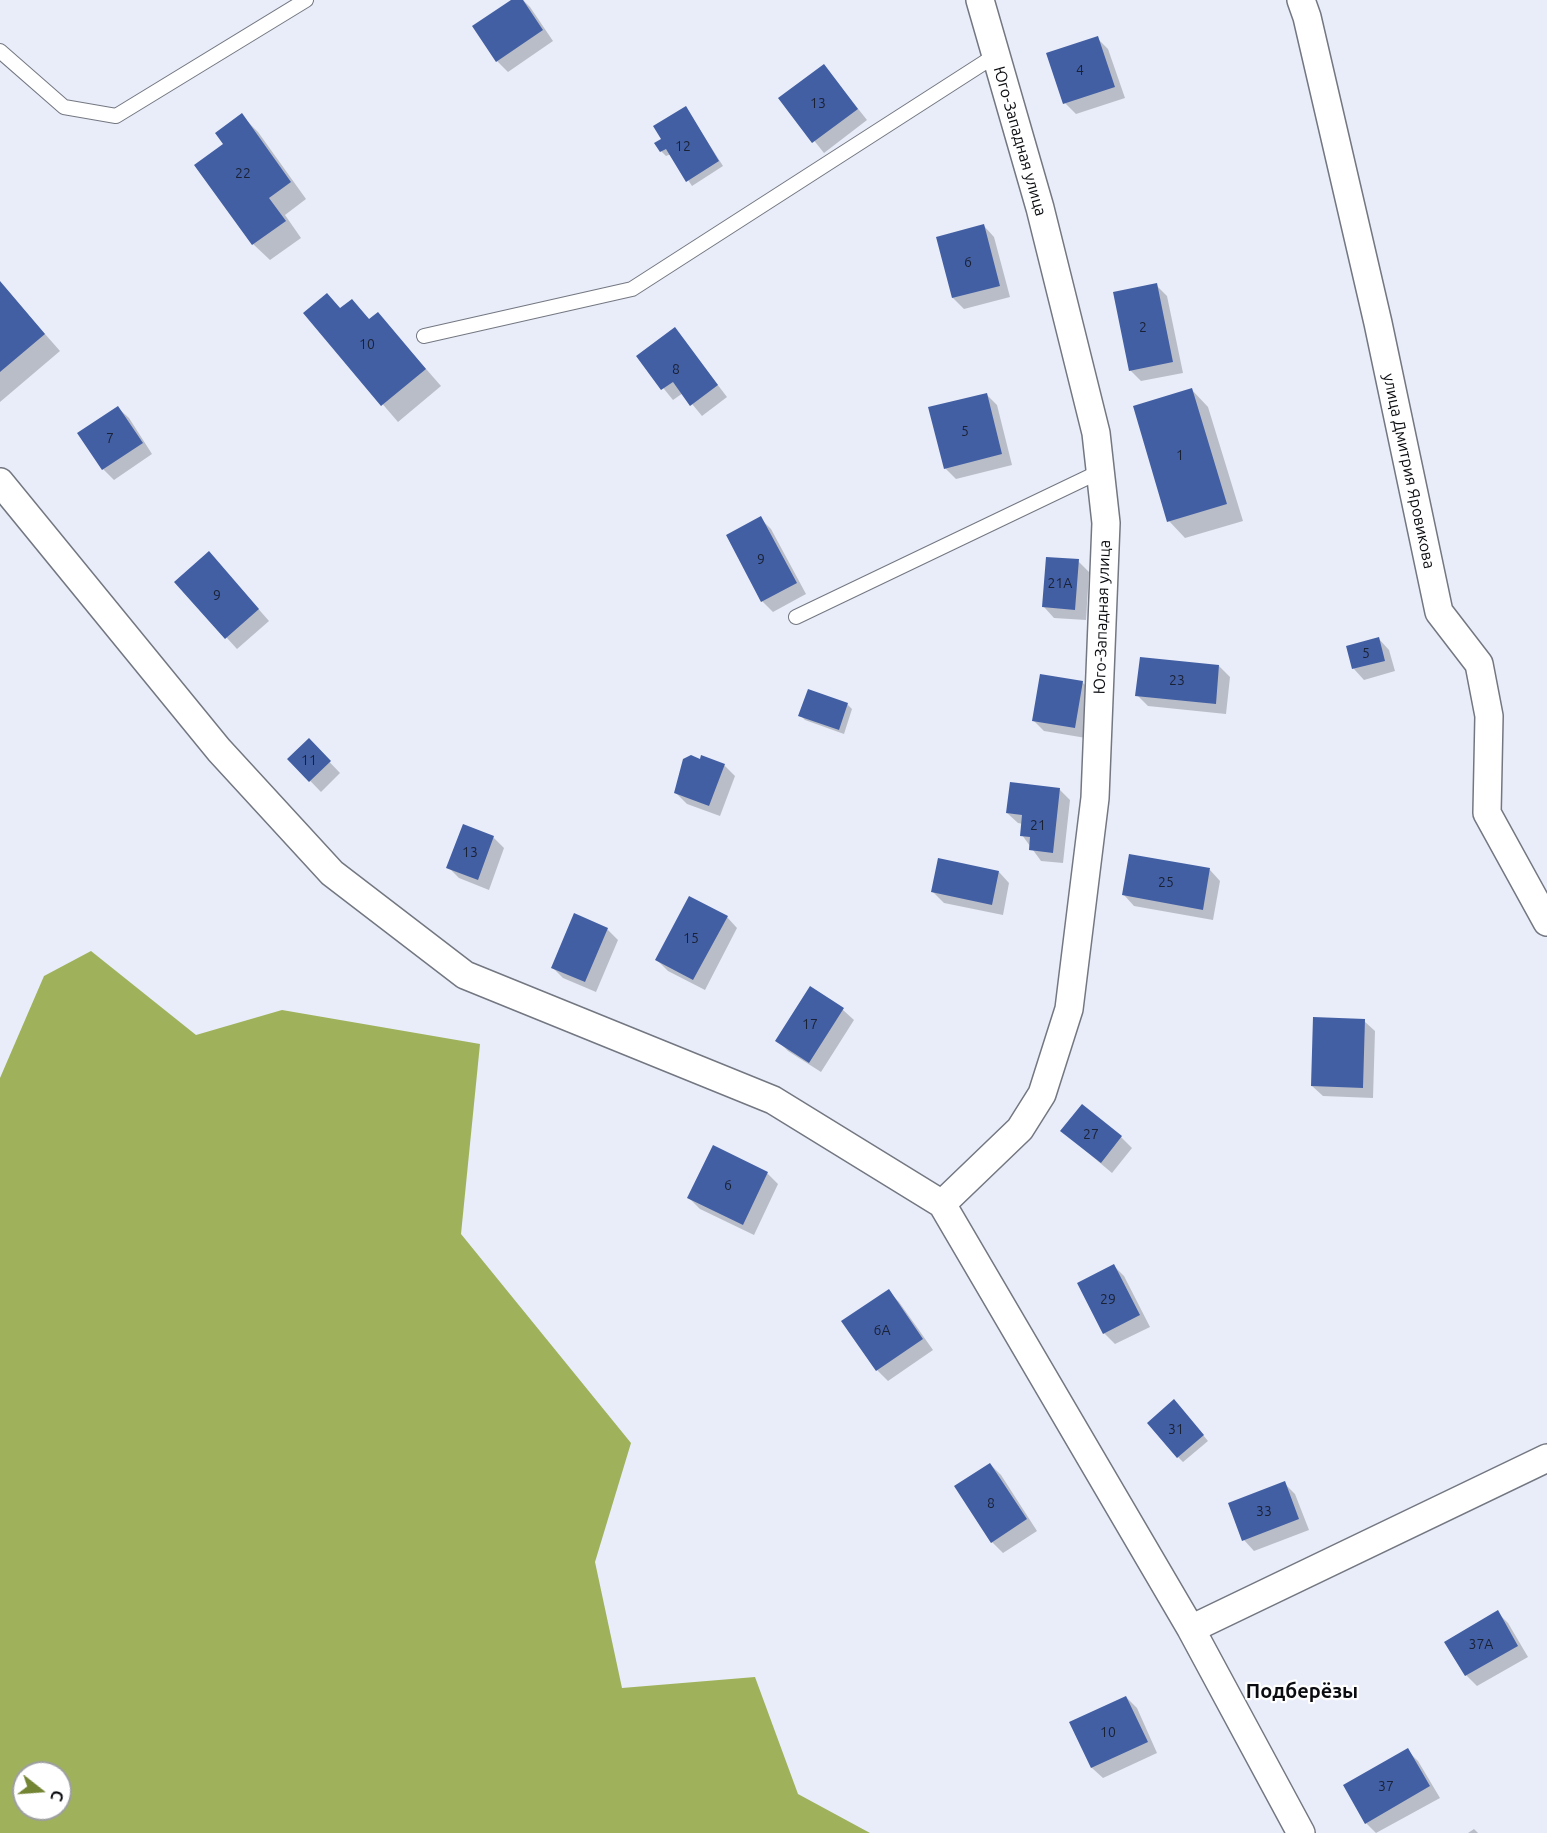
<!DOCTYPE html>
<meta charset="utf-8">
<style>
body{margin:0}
#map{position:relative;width:1547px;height:1833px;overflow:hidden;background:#e8edf9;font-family:Ubuntu,sans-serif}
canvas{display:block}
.north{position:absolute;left:12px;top:1761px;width:60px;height:60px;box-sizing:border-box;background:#fff;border:2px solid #9d9e9f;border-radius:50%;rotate:107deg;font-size:16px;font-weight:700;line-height:24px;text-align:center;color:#0b0c10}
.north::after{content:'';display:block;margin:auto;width:21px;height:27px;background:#738433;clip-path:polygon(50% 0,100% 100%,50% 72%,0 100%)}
</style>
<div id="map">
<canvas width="1547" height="1833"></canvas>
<div class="north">С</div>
</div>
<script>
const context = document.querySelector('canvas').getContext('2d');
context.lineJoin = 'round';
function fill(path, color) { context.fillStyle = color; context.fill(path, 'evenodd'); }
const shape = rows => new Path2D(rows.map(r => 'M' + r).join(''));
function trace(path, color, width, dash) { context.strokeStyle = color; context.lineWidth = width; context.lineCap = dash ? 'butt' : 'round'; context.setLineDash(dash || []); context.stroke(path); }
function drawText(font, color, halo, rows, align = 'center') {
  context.font = font + ' Ubuntu,sans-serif'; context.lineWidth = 4.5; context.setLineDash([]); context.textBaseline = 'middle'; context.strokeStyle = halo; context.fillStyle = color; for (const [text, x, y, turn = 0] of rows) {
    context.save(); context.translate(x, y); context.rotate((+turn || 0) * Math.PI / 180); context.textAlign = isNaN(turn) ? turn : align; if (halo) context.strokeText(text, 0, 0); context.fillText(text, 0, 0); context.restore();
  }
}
const forest = shape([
 [91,951,196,1035,282,1010,480,1044,461,1234,631,1443,595,1562,622,1688,755,1677,798,1794,870,1833,0,1833,0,1078,44,976],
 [24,1773,60,1773,60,1809,24,1809]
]);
const shadow = shape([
 [514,0,523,0,530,7,553,41,508,72,497,61],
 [1097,38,1108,49,1125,98,1076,114,1065,103],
 [824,66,867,120,824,153,780,98],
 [686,108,723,166,692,186,671,154,666,156,661,151,663,139],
 [241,115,258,132,306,199,285,215,301,238,270,260,253,244,225,145],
 [984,226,994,237,1010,297,964,309,953,298,938,238],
 [0,283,60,351,0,402],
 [1156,285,1167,296,1183,373,1141,381,1130,370],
 [327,295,341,309,352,301,370,320,378,314,441,386,398,422,305,314],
 [675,329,727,397,702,416,683,393,673,400,638,357],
 [1192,390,1208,407,1243,521,1185,538,1169,521],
 [986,394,997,405,1012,465,956,479,945,468],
 [118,408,129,418,152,454,114,480,103,469],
 [760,518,771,529,806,594,773,612,762,601],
 [1078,561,1089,572,1086,620,1054,618,1044,607],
 [219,564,269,621,237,649,176,582],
 [1379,639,1389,650,1395,671,1364,680,1354,669,1348,647],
 [1219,666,1230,677,1226,714,1148,706,1137,695],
 [1082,682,1093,693,1086,738,1044,731,1033,720],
 [847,704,852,709,844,734,805,720,800,715],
 [319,751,340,773,321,792,289,759],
 [724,765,735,776,720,816,687,804,676,793],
 [1059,789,1070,800,1063,863,1041,861,1022,835,1023,824,1018,823,1007,813],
 [493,837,504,848,489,890,459,878,448,867],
 [1210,870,1220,881,1213,920,1134,906,1124,895],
 [999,872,1009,883,1003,915,944,903,933,892],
 [727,917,737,928,705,990,668,971,657,960],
 [607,929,618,940,596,992,563,978,552,967],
 [811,989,843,1010,854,1020,821,1072,788,1051,777,1040],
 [1364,1021,1375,1031,1373,1098,1323,1096,1312,1086],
 [1062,1131,1121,1137,1132,1148,1112,1173],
 [714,1147,767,1173,778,1184,754,1235,700,1209,689,1198],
 [1114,1266,1124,1276,1150,1327,1115,1344,1104,1333],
 [888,1291,899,1302,933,1350,888,1381,877,1370],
 [1179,1406,1208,1441,1183,1462,1178,1457],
 [990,1464,1001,1475,1037,1531,1003,1553,992,1542],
 [1284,1483,1295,1494,1309,1530,1254,1551,1244,1540],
 [1497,1612,1508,1623,1528,1657,1477,1686,1466,1675],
 [1126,1697,1137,1708,1157,1753,1103,1778,1092,1768,1071,1723],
 [1407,1750,1418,1761,1440,1798,1376,1833,1366,1823],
 [1474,1829,1478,1833,1468,1833]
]);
const building = shape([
 [511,0,523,0,543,30,496,62,472,26],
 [1098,36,1115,87,1063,104,1046,53],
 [824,64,858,109,812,143,778,98],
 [686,106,719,161,686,182,666,149,660,152,654,143,661,139,653,126],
 [242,113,291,182,269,198,286,221,252,245,194,165,223,144,215,133],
 [984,224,1000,286,952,298,936,237],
 [0,281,45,334,0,372],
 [1157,283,1173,362,1129,371,1113,292],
 [327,293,340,308,352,299,369,319,378,312,426,369,381,406,303,313],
 [675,327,718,385,690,406,673,382,661,390,636,356],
 [1192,388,1227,504,1167,522,1133,406],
 [987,393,1002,454,944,469,928,407],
 [118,406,143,443,102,470,77,433],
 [761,516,797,583,761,602,726,535],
 [209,551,259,609,225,639,174,582],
 [1046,557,1079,559,1075,610,1042,607],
 [1379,637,1385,661,1352,669,1346,646],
 [1140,657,1219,665,1216,704,1135,696],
 [1040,674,1083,681,1075,728,1032,721],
 [808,689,848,703,839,730,798,716],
 [309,738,331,761,309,782,287,759],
 [691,755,700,759,701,755,725,764,709,806,674,793,683,759],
 [1010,782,1060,788,1053,853,1029,850,1030,837,1020,836,1022,815,1006,813],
 [463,824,494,836,478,880,446,868],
 [1129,854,1210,868,1203,910,1122,895],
 [938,858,999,871,992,905,931,892],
 [689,896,728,916,693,980,655,960],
 [574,913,608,928,585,982,551,968],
 [810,986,844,1008,809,1063,775,1041],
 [1313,1017,1365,1019,1363,1088,1311,1086],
 [1082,1104,1122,1136,1101,1163,1060,1131],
 [713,1145,768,1172,743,1225,687,1198],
 [1114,1264,1140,1315,1103,1334,1077,1283],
 [889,1289,923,1339,876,1371,841,1321],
 [1174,1399,1204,1435,1177,1458,1147,1423],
 [990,1463,1027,1519,991,1543,954,1486],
 [1285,1481,1299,1519,1242,1541,1228,1503],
 [1498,1610,1518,1646,1465,1676,1444,1642],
 [1126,1696,1148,1742,1091,1768,1069,1722],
 [1408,1748,1430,1786,1365,1824,1343,1785]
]);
const lane = shape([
 [0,51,64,107,116,116,306,0],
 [424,336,632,289,996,55],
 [796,617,1101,471]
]);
const street = shape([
 [1301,0,1307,17,1378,323,1439,612,1479,664,1489,716,1487,813,1547,922],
 [0,482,219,750,332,873,465,975,773,1100,942,1204,1191,1629,1301,1833],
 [942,1204,1020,1129,1042,1094,1069,1009,1095,798,1106,523,1096,433,1040,208,980,0],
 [1191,1629,1547,1458]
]);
const numberNames = [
 ["4",1080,70],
 ["13",818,103],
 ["12",683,146],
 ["22",243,173],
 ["6",968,262],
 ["2",1143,327],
 ["10",367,344],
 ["8",676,369],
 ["5",965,431],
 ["7",110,438],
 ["1",1180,455],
 ["9",761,559],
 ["21А",1060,583],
 ["9",217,595],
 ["5",1366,653],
 ["23",1177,680],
 ["11",309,760],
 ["21",1038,825],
 ["13",470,852],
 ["25",1166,882],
 ["15",691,938],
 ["17",810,1024],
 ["27",1091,1134],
 ["6",728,1185],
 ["29",1108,1299],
 ["6А",882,1330],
 ["31",1176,1429],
 ["8",991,1503],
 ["33",1264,1511],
 ["37А",1481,1644],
 ["10",1108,1732],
 ["37",1386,1786]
];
const streetNames = [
 ["Юго-Западная улица",1020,141,74],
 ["улица Дмитрия Яровикова",1409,471,78],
 ["Юго-Западная улица",1102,617,-88]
];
const quarterNames = [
 ["Подберёзы",1302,1691]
];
fill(forest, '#9fb25b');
fill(shadow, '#0003');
fill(building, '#435fa4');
trace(lane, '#737781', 16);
trace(street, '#737781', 30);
trace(lane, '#fff', 14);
trace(street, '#fff', 27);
drawText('14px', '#192135', null, numberNames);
drawText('16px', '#0b0c10', '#fff', streetNames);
drawText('bold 20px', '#0b0c10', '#fff', quarterNames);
</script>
